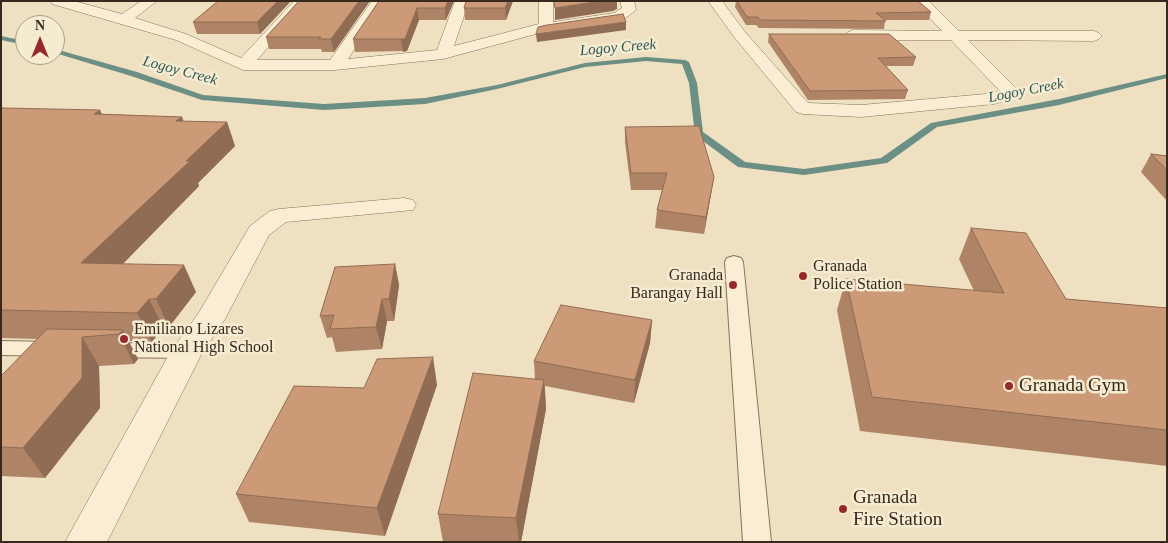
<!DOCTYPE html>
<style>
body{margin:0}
#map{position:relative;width:1168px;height:543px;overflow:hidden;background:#eee0c1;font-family:Georgia,serif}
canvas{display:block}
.frame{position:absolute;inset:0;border:2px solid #37291d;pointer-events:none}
.north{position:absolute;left:15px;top:15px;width:50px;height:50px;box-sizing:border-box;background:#f5ebd1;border:1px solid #a99d89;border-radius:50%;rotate:0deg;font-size:14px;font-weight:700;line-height:20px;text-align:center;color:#37291d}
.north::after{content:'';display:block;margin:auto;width:18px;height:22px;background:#96292a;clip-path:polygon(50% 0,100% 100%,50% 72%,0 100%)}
</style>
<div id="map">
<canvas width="1168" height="543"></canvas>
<div class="frame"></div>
<div class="north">N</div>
</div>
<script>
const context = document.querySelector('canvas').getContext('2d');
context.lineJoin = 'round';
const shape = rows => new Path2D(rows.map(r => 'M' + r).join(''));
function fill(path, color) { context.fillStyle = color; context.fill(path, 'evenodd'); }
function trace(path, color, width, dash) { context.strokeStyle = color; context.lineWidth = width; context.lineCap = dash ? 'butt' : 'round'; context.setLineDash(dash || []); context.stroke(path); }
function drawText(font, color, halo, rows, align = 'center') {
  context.font = font + ' Georgia,serif'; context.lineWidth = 5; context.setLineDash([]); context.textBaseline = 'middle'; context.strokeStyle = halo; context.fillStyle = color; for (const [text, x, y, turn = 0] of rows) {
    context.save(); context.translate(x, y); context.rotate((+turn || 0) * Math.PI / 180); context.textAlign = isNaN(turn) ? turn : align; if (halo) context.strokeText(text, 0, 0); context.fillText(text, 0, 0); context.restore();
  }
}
const stream = shape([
 [1,36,25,41,25,45,1,40,1,36],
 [55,49,137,72,203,95,324,104,425,98,497,85,585,63,646,57,685,60,689,62,697,83,703,132,745,162,804,169,881,158,931,123,1059,99,1167,74,1167,78,1059,105,937,127,887,163,804,175,738,167,695,135,689,83,682,64,646,61,585,67,497,89,425,104,324,110,202,100,131,76,55,53,55,49]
]);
const lane = shape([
 [734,256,741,258,743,262,771,542,743,542,725,262,727,258,734,256],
 [1,341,52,342,60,344,63,349,60,354,52,356,1,355,1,341],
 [107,343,187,344,195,346,198,351,195,356,187,358,107,357,99,355,96,350,99,345,107,343]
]);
const street = shape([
 [50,1,74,1,122,14,141,1,157,1,135,18,186,34,241,58,294,1,309,1,257,60,330,60,372,1,386,1,348,59,437,50,455,1,469,1,454,46,539,24,539,1,553,1,553,22,614,13,622,8,620,1,634,1,636,10,623,20,547,31,443,59,335,70,243,70,176,40,52,4,50,1],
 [708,1,722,1,745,32,808,103,861,105,986,94,1000,91,951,40,853,40,848,38,845,35,848,32,853,30,942,31,914,1,929,1,959,31,1094,31,1099,33,1102,36,1099,39,1094,41,968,40,1021,93,1018,97,994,104,861,117,803,114,796,112,735,38,708,1],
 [404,198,413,200,416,205,413,210,286,222,269,235,225,319,201,355,107,542,65,542,171,351,198,314,250,226,270,211,279,209,404,198]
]);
const wall = shape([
 [218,1,291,1,260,34,197,34,193,22],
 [299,1,370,1,334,52,322,52,321,49,269,49,266,37],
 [379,1,454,1,446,20,419,20,407,51,355,52,353,39],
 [513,1,506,20,465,20,464,8],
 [736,1,918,1,931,12,929,20,885,20,884,29,759,28,756,25,746,25,735,7],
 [769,34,916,57,913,66,886,66,908,90,905,99,808,100,768,42],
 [1,109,102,114,182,117,183,122,227,122,235,146,198,183,199,186,123,264,196,292,169,327,163,327,152,342,128,341,138,359,134,364,99,366,100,408,45,478,1,476,1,376,37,339,1,338],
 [625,127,714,177,711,194,704,234,655,228,657,210,662,190,631,190,625,142],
 [1151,154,1167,156,1167,201,1141,172],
 [971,228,1066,299,1167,308,1167,466,860,431,837,310,846,279,974,291,959,259],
 [395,264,399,285,394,321,387,321,382,349,336,352,332,337,327,338,320,316],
 [652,320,650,343,634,403,545,386,546,409,521,542,443,542,438,514,535,379,534,361],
 [437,385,385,536,249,522,236,494,364,388]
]);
const shadedWall = shape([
 [278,1,291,1,260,34,257,22],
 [359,1,370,1,334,52,331,39],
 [448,1,454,1,446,20,445,8],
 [508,1,513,1,506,20,505,8],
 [601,1,617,1,617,9,613,11,555,20,555,8],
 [417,8,419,20,407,51,403,52,401,39],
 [626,22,626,30,537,42,536,34],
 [100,110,111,133,94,114],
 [182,117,190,140,176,121],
 [227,122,235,146,198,183,199,186,96,291,81,263],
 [714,177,711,194,704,234,706,217],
 [395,264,399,285,394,321,389,299],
 [184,265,196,292,169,327,156,299],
 [149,299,163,327,152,342,137,313],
 [382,299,387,321,382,349,376,327],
 [652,320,650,343,634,403,635,380],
 [123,330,138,359,134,364,119,334],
 [82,337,99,366,100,408,45,478,23,448],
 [433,357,437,385,385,536,377,508],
 [544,380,546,409,521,542,519,542,516,518]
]);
const building = shape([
 [218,1,278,1,257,22,193,22,218,1],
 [299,1,359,1,331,39,319,39,321,37,266,37,299,1],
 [379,1,448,1,445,8,417,8,405,39,353,39,379,1],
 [466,1,508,1,505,8,464,8,466,1],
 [554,1,601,1,555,8,554,1],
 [737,1,918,1,931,12,876,13,886,21,760,20,758,17,747,17,737,1],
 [623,14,626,22,536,34,538,27,547,25,623,14],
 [769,34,889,34,916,57,878,58,908,90,810,91,769,34],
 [3,108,100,110,94,114,182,117,176,121,227,122,186,161,190,161,81,263,184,265,156,299,149,299,137,313,1,310,1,109,3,108],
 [699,126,714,177,706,217,657,210,667,173,631,173,625,127,699,126],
 [1151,154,1167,156,1167,170,1151,154],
 [971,228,1026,233,1066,299,1167,308,1167,430,872,397,846,279,1004,293,971,228],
 [395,264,389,299,382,299,376,327,330,329,334,315,320,316,335,267,395,264],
 [561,305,652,320,635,380,534,361,561,305],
 [47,329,123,330,119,334,82,337,82,378,23,448,1,447,1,376,47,329],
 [433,357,377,508,236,494,294,386,364,388,377,359,433,357],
 [473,373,544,380,516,518,438,514,473,373]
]);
const markers = [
 [803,276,5,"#96292a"],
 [733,285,5,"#96292a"],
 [124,339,5,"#96292a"],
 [1009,386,5,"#96292a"],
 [843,509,5,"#96292a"]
];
const farWaternames = [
 ["Logoy Creek",618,48,-5],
 ["Logoy Creek",180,71,15],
 ["Logoy Creek",1026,91,-11]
];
const poiNames = [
 ["Granada",813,267],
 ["Police Station",813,285],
 ["Granada",723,276,"right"],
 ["Barangay Hall",723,294,"right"],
 ["Emiliano Lizares",134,330],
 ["National High School",134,348]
];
const nearPoinames = [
 ["Granada Gym",1019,386],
 ["Granada",853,498],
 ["Fire Station",853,520]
];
fill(stream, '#6b8e85');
trace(lane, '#877159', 2);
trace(street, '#877159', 1);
fill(lane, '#f9eed4');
fill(street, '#f9eed4');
fill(wall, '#af8466');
fill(shadedWall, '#8f6c53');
fill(building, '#cc9a77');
trace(building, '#8f6c53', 1);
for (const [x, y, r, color] of markers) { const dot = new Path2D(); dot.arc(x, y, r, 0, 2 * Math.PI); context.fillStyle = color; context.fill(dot); trace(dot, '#f5ebd1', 2); }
drawText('italic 15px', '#2c5754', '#f5ebd1', farWaternames);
drawText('16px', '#37291d', '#f5ebd1', poiNames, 'left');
drawText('19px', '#37291d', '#f5ebd1', nearPoinames, 'left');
</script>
